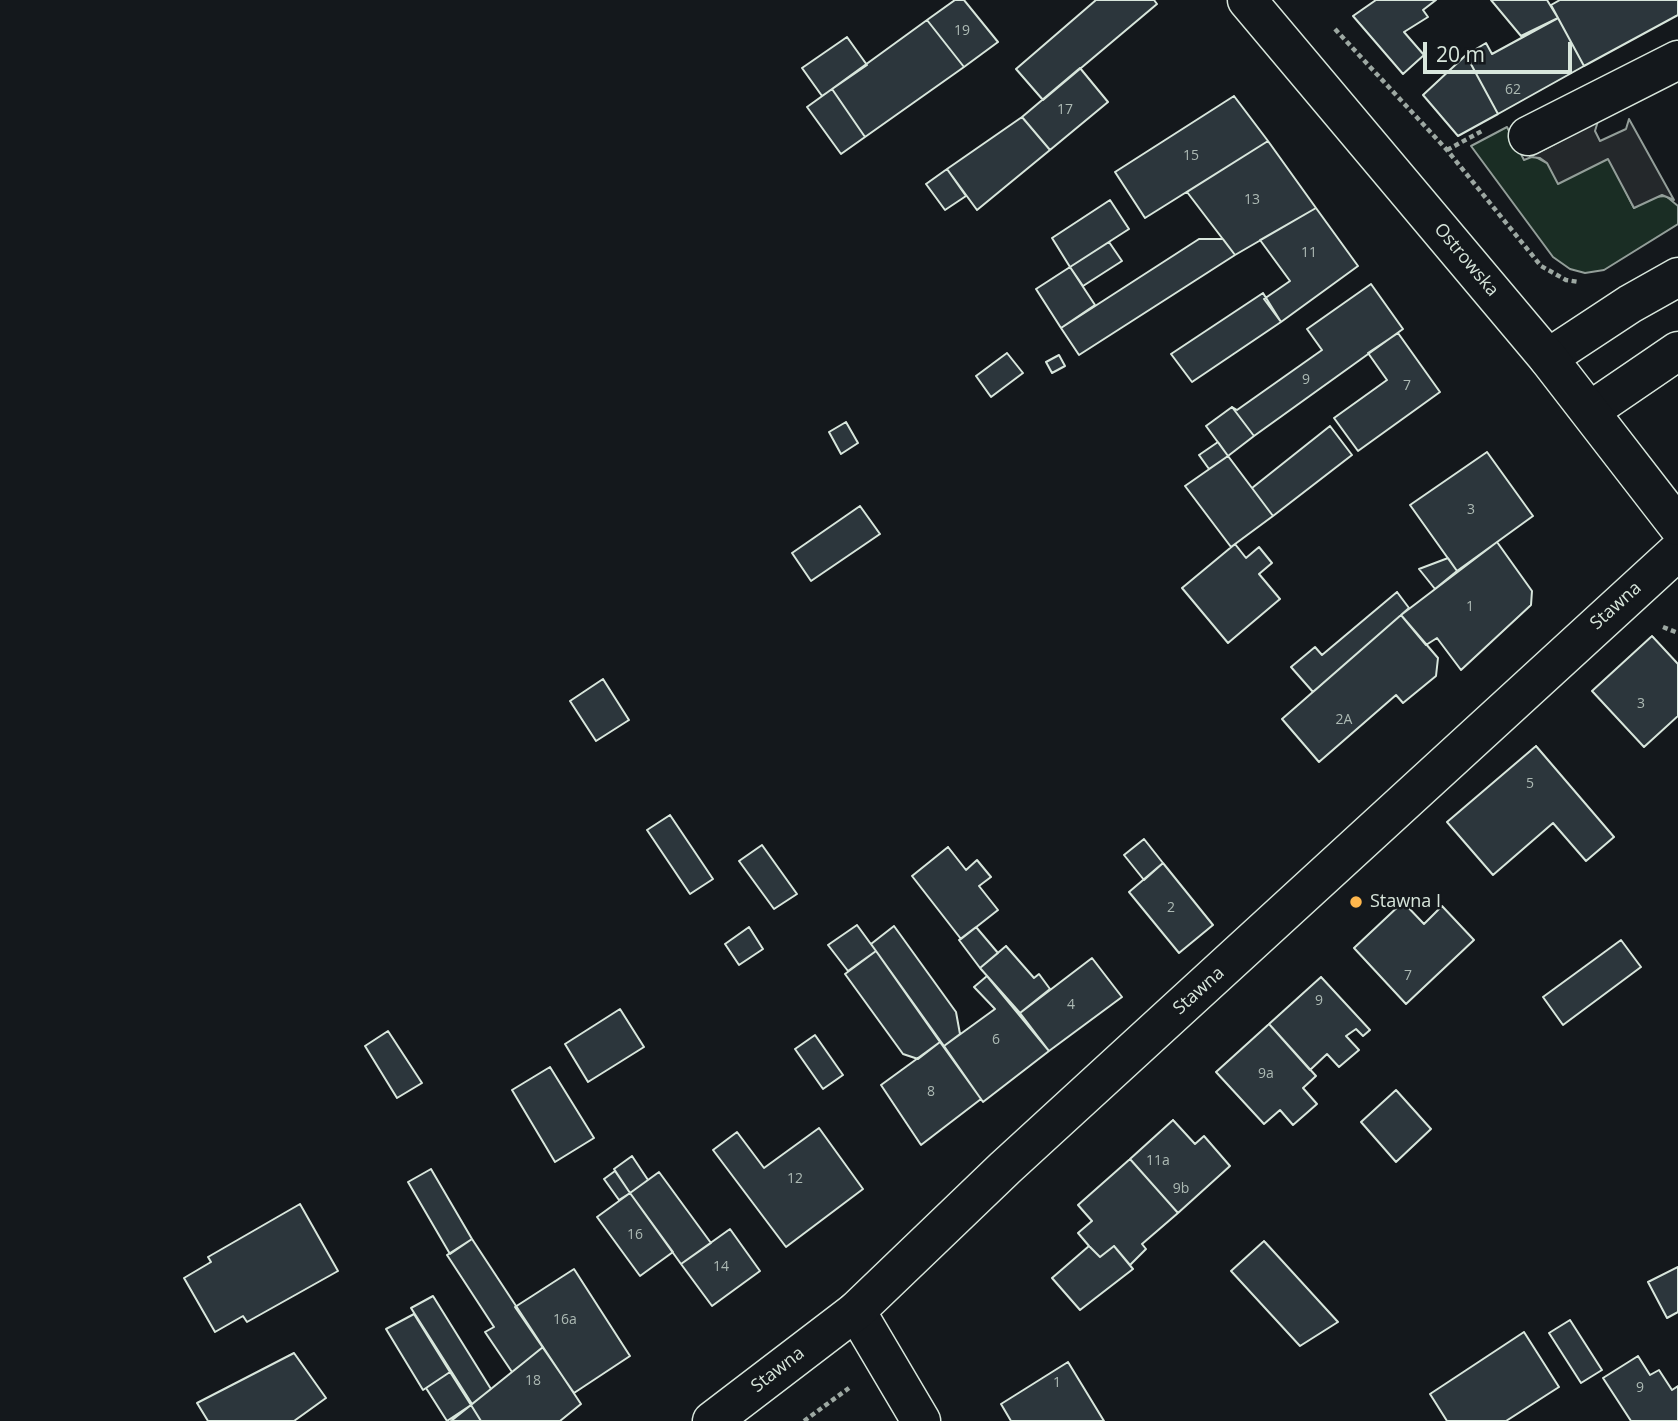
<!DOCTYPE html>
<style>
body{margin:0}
#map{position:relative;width:1678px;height:1421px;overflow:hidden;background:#14181c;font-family:"Open Sans",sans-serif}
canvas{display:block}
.scale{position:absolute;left:1423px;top:42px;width:149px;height:32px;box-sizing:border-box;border:4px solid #d8e6dc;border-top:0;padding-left:9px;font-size:21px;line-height:24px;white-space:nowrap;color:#d8e6dc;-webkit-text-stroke:5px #14181c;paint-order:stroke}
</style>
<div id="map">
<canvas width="1678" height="1421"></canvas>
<div class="scale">20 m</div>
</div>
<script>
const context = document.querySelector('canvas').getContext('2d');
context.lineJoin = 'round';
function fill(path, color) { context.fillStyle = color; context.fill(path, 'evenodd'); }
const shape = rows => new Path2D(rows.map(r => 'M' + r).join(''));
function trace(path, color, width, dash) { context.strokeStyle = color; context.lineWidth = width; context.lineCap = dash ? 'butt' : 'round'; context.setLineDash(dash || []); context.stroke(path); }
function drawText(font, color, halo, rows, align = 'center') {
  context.font = font + ' "Open Sans",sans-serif'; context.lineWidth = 5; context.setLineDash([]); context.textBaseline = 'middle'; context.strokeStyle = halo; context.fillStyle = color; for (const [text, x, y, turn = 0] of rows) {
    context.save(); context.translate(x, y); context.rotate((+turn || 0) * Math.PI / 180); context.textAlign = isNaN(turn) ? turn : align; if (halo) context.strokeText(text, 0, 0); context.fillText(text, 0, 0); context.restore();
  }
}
const green = shape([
 [1507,127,1524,160,1534,156,1547,163,1609,158,1634,208,1653,197,1666,196,1678,206,1678,224,1604,270,1585,273,1570,269,1553,257,1471,146,1507,127]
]);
const parking = shape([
 [1629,119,1674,200,1662,195,1634,208,1608,159,1558,184,1547,163,1540,158,1530,157,1598,121,1595,131,1600,141,1626,129,1629,119]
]);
const building = shape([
 [955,0,964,0,998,42,964,67,927,20,955,0],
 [1096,0,1154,0,1157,4,1043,100,1016,69,1096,0],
 [1376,0,1436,0,1423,10,1428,17,1404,32,1424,55,1403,74,1353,16,1376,0],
 [1491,0,1547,0,1558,18,1521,36,1491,0],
 [1560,0,1678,0,1678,15,1584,66,1551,5,1560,0],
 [1558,18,1584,66,1498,114,1466,55,1486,43,1492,54,1558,18],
 [927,20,964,67,865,137,832,89,927,20],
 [847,37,867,65,822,96,802,68,847,37],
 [1466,55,1498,114,1458,136,1423,95,1466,55],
 [1080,68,1108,102,1050,150,1022,117,1080,68],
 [832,89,865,137,841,154,807,107,832,89],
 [1234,96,1268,141,1145,218,1115,172,1234,96],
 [1022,117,1050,150,977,210,947,169,1022,117],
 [1268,141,1316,208,1235,255,1187,192,1268,141],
 [947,169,966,196,945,210,926,184,947,169],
 [1110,200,1129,229,1070,267,1052,238,1110,200],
 [1316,208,1358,266,1281,322,1264,299,1290,281,1260,240,1316,208],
 [1199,239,1223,239,1235,255,1079,355,1061,328,1199,239],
 [1109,242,1122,261,1083,286,1070,267,1109,242],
 [1070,267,1095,305,1061,328,1036,289,1070,267],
 [1371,284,1403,329,1254,436,1232,407,1237,410,1322,350,1307,329,1371,284],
 [1263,293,1281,322,1192,382,1171,354,1263,293],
 [1398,333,1440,392,1358,451,1334,418,1387,380,1368,353,1398,333],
 [1007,353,1023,373,991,397,976,376,1007,353],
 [1059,355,1065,366,1052,373,1046,362,1059,355],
 [1232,407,1254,436,1228,456,1206,426,1232,407],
 [846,422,858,443,841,454,829,432,846,422],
 [1330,426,1352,455,1273,516,1252,488,1330,426],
 [1218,442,1228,456,1209,469,1199,455,1218,442],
 [1487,452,1533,516,1457,571,1410,505,1487,452],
 [1228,456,1273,516,1231,547,1185,486,1228,456],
 [860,506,880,534,811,581,792,553,860,506],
 [1497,542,1532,591,1531,605,1461,670,1437,638,1426,645,1401,615,1497,542],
 [1235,544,1246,558,1259,547,1272,563,1259,574,1280,599,1228,643,1182,588,1235,544],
 [1448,558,1457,571,1435,589,1419,569,1448,558],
 [1397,592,1409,608,1313,692,1291,667,1315,647,1322,655,1397,592],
 [1401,615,1438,658,1436,676,1403,703,1396,695,1319,762,1282,719,1401,615],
 [1652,636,1678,664,1678,716,1644,747,1592,691,1652,636],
 [603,679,629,720,596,741,570,701,603,679],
 [1536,746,1614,837,1586,861,1553,823,1493,875,1447,822,1536,746],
 [670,815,713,879,690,894,647,830,670,815],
 [1144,839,1163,863,1144,880,1124,855,1144,839],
 [762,845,797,894,774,909,739,861,762,845],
 [948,847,966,870,977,860,991,877,979,886,998,910,961,939,912,876,948,847],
 [1163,863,1213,925,1179,953,1129,892,1163,863],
 [1403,902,1424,924,1442,906,1474,940,1406,1004,1354,948,1403,902],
 [857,925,876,951,848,971,828,945,857,925],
 [894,926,956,1012,960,1034,944,1046,871,944,894,926],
 [749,927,763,949,739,965,725,944,749,927],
 [976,927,998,953,980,968,959,940,976,927],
 [1621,940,1641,967,1563,1025,1543,997,1621,940],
 [1006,946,1034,978,1039,974,1050,989,1020,1013,980,968,1006,946],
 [876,951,940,1042,918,1059,903,1054,845,974,876,951],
 [1092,958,1122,997,1049,1051,1020,1013,1092,958],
 [987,976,1049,1051,983,1102,944,1046,995,1009,974,987,987,976],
 [1321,977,1370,1030,1363,1036,1356,1029,1346,1036,1359,1050,1339,1067,1327,1054,1310,1070,1269,1024,1321,977],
 [620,1009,644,1047,588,1082,565,1044,620,1009],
 [1269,1024,1316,1076,1303,1088,1317,1104,1293,1125,1280,1110,1264,1124,1216,1072,1269,1024],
 [388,1031,422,1083,397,1098,365,1046,388,1031],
 [815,1035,843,1075,823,1089,795,1049,815,1035],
 [940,1042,981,1099,921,1145,881,1085,940,1042],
 [550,1067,594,1138,555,1162,512,1090,550,1067],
 [1396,1090,1431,1129,1396,1162,1361,1122,1396,1090],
 [1173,1120,1195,1144,1204,1136,1230,1166,1178,1213,1130,1159,1173,1120],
 [819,1128,863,1189,786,1247,713,1150,737,1132,764,1168,819,1128],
 [632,1156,648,1180,630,1193,614,1169,632,1156],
 [1130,1159,1178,1213,1142,1244,1146,1249,1130,1265,1114,1246,1100,1257,1089,1246,1078,1233,1092,1221,1078,1205,1130,1159],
 [431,1169,472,1239,450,1254,408,1182,431,1169],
 [615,1171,630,1193,619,1200,604,1179,615,1171],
 [659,1172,711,1243,681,1264,630,1193,659,1172],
 [630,1193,673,1252,640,1276,597,1217,630,1193],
 [300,1204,338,1271,247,1322,243,1316,215,1332,184,1278,211,1262,208,1257,300,1204],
 [730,1229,760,1271,712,1306,681,1264,730,1229],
 [472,1239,543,1347,512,1372,485,1332,494,1327,447,1255,472,1239],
 [1264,1241,1338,1322,1300,1346,1231,1271,1264,1241],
 [1089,1246,1100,1257,1114,1246,1133,1269,1080,1310,1052,1278,1089,1246],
 [1678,1267,1678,1312,1667,1318,1648,1282,1678,1267],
 [574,1269,630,1356,574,1393,515,1307,574,1269],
 [433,1296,491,1389,472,1404,411,1308,433,1296],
 [414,1314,450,1372,423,1390,386,1329,414,1314],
 [1570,1320,1602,1370,1581,1383,1549,1333,1570,1320],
 [1524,1332,1559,1387,1506,1421,1447,1421,1430,1394,1524,1332],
 [543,1347,581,1404,560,1421,481,1421,471,1405,543,1347],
 [294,1353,326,1398,294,1421,208,1421,197,1403,294,1353],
 [1638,1356,1650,1375,1659,1370,1672,1390,1678,1386,1678,1421,1631,1421,1603,1378,1638,1356],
 [1068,1362,1104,1421,1011,1421,1001,1404,1068,1362],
 [450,1372,471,1405,447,1421,426,1388,450,1372],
 [471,1405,481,1421,451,1421,471,1405]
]);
const path = shape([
 [1335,29,1447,150,1541,266,1566,280,1579,282],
 [1447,150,1482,131],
 [1663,627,1678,633],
 [804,1421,849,1388]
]);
const minor = shape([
 [1528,136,1678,60],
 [1548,358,1630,304,1678,277],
 [1590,411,1678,351],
 [856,1311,921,1421]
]);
const tertiary = shape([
 [712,1421,856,1311,1005,1168,1678,551]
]);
const primary = shape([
 [1247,0,1548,358,1678,526]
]);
const markers = [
 [1356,902,7,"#ffb74d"]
];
const numberNames = [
 ["19",962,31],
 ["62",1513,90],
 ["17",1065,110],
 ["15",1191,156],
 ["13",1252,200],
 ["11",1309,253],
 ["9",1306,380],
 ["7",1407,386],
 ["3",1471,510],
 ["1",1470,607],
 ["3",1641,704],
 ["2A",1344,720],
 ["5",1530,784],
 ["2",1171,908],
 ["7",1408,976],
 ["9",1319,1001],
 ["4",1071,1005],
 ["6",996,1040],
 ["9a",1266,1074],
 ["8",931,1092],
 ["11a",1158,1161],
 ["12",795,1179],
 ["9b",1181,1189],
 ["16",635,1235],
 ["14",721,1267],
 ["16a",565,1320],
 ["18",533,1381],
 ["1",1057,1383],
 ["9",1640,1388]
];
const streetNames = [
 ["Ostrowska",1466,260,50],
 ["Stawna",1616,606,-42],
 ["Stawna",1199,991,-42],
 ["Stawna",778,1370,-38]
];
const poiNames = [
 ["Stawna I",1370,902]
];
fill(green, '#1a2d24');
trace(green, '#939e99', 2);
fill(parking, '#24282b');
trace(parking, '#939e99', 2);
fill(building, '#2c363c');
trace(building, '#d8e6dc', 2);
trace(minor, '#d8e6dc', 41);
trace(tertiary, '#d8e6dc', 41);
trace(primary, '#d8e6dc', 41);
trace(path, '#9da8a2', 4.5, [5, 3.5]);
trace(minor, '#14181c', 38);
trace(tertiary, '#14181c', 38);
trace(primary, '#14181c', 38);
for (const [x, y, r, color] of markers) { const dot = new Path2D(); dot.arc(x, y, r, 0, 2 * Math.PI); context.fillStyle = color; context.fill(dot); trace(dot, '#14181c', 2.5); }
drawText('14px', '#adbab4', null, numberNames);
drawText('18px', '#d8e6dc', '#14181c', streetNames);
drawText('18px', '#d8e6dc', '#14181c', poiNames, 'left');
</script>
